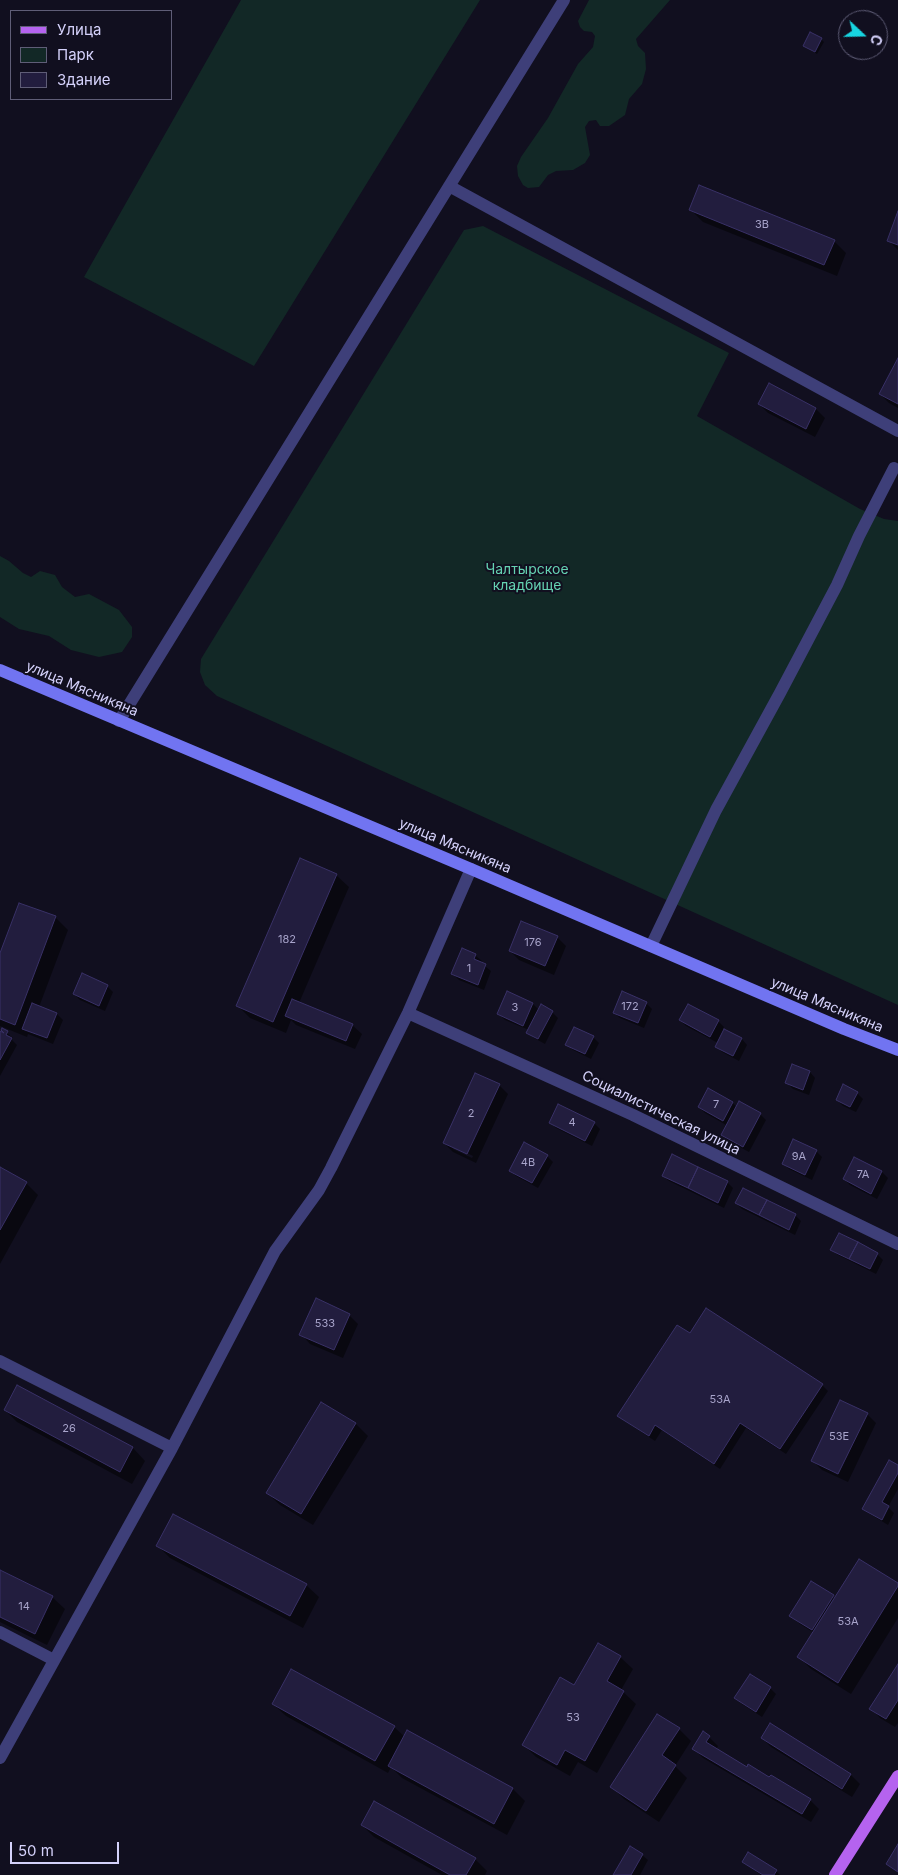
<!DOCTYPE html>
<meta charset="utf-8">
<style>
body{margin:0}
#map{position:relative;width:898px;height:1875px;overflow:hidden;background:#110f1f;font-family:Inter,sans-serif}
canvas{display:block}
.legend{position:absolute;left:10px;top:10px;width:162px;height:90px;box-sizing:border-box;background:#110f1f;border:1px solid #5f5d77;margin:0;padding:6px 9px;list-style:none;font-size:15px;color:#d4d1fa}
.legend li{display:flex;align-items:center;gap:10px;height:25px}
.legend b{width:25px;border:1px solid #5f5d77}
.north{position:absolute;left:838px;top:10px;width:50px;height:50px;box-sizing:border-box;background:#110f1f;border:1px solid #5f5d77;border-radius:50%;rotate:111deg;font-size:14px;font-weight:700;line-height:20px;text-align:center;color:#d4d1fa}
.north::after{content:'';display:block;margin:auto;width:18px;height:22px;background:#17d5e1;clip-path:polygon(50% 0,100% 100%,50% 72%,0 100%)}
.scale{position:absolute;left:10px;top:1842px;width:109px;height:22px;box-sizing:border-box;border:2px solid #d4d1fa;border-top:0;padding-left:6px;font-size:15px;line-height:18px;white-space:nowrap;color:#d4d1fa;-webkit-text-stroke:4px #110f1f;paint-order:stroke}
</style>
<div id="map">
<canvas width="898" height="1875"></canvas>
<ul class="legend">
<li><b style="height:6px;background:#b563ef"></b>Улица</li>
<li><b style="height:14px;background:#122826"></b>Парк</li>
<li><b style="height:14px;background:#221d3e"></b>Здание</li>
</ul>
<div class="north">С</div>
<div class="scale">50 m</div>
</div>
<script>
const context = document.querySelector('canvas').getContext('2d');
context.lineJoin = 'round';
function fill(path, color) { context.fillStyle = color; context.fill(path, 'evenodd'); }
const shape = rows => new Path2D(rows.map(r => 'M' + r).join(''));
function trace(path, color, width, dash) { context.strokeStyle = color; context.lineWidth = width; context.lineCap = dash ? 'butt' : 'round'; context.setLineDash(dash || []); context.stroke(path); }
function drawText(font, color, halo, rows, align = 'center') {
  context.font = font + ' Inter,sans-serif'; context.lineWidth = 4; context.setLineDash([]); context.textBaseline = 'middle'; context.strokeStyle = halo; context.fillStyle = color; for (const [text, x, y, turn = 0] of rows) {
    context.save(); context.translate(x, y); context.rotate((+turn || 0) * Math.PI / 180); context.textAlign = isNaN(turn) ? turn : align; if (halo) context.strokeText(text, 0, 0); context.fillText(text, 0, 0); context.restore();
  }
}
const green = shape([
 [241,0,480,0,254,366,84,277],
 [589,0,670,0,636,39,638,46,645,53,646,69,642,84,629,99,625,115,609,126,600,126,596,120,589,121,585,127,590,155,585,163,573,170,556,171,548,175,539,187,528,188,523,185,518,176,517,166,521,157,548,118,578,64,593,47,595,36,592,32,584,31,580,27,578,21],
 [483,226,729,353,697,416,860,509,884,519,898,521,898,1005,217,696,205,685,200,672,201,659,464,230],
 [0,556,9,561,23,573,31,577,40,571,55,575,62,587,75,597,89,594,119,610,132,627,132,637,122,652,99,657,71,650,49,636,19,629,0,617]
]);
const shadow = shape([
 [821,39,824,42,817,54,804,46],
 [691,210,834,241,846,253,837,276,703,222],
 [898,215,898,250,888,240],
 [898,361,898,408,889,403,880,394],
 [769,385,816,409,825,418,815,437,768,413,759,404],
 [336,875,349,887,299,1003,352,1025,362,1034,355,1049,296,1025,291,1020,286,1033,250,1018,238,1006],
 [20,904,56,918,68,930,39,1007,57,1014,63,1020,53,1044,28,1034,27,1037,0,1026,0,957],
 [557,937,566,946,554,975,519,960,510,951],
 [462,950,476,956,482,961,481,963,491,971,484,990,459,980,453,974],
 [107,986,113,992,105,1011,80,1000,74,994],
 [508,993,533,1004,539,1010,552,1012,558,1018,545,1044,534,1038,528,1032,529,1030,505,1020,499,1014],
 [646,1003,652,1009,644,1028,620,1018,614,1013],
 [680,1020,718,1021,724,1027,723,1029,742,1039,747,1045,739,1061,722,1052,717,1047,718,1043,686,1026],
 [3,1030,13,1038,12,1040,17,1045,0,1076,0,1033,8,1037],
 [593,1037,599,1043,591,1059,573,1050,567,1044],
 [810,1072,815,1078,809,1095,793,1089,787,1083],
 [499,1085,508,1094,476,1163,453,1152,444,1143],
 [453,1146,473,1156,472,1158,453,1149],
 [857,1093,863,1099,856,1112,843,1106,837,1100],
 [733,1103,737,1108,740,1103,760,1114,766,1120,749,1152,728,1141,723,1135,728,1126,705,1113,699,1107],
 [550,1122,594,1123,600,1129,592,1146,556,1128],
 [816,1151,822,1157,812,1180,789,1169,783,1163],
 [547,1156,553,1162,538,1188,516,1176,510,1170],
 [855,1158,882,1172,888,1178,877,1199,850,1185,844,1179],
 [0,1169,26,1183,38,1195,0,1264],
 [663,1176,727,1182,733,1188,724,1208,669,1181],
 [736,1203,795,1215,801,1221,795,1235,742,1209],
 [832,1250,877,1254,883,1260,876,1274,838,1255],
 [349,1315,358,1324,343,1358,310,1344,301,1334],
 [690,1335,822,1385,828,1391,786,1454,746,1428,720,1469,662,1430,655,1441,625,1421,619,1416],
 [17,1387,133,1448,145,1461,132,1484,17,1422,5,1410],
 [867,1414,876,1423,848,1482,822,1470,813,1461],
 [356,1424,368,1436,313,1525,280,1505,267,1493],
 [898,1467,898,1489,888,1507,894,1513,888,1525,870,1514,864,1508],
 [158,1546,306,1585,319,1597,303,1628,170,1558],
 [0,1572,52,1597,65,1609,47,1645,0,1622],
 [812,1582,835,1599,898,1585,898,1618,851,1694,811,1669,799,1657,814,1633,800,1624,791,1615],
 [620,1657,633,1669,621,1690,636,1704,597,1773,578,1762,570,1776,536,1757,524,1745,575,1687],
 [898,1666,898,1723,895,1727,880,1718,871,1708],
 [750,1675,770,1688,776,1694,762,1717,742,1704,736,1698],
 [273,1704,394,1727,405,1737,408,1732,513,1789,525,1801,507,1835,402,1778,391,1767,388,1773,286,1716],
 [770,1725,851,1775,860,1784,852,1797,771,1747,762,1738],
 [679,1729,691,1741,675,1766,687,1778,659,1822,624,1799,612,1787],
 [709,1737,718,1746,716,1750,747,1768,810,1800,819,1809,811,1822,703,1758,694,1749],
 [362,1825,475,1859,487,1871,485,1875,442,1875,374,1837],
 [642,1855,648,1860,640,1875,615,1875],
 [743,1862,776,1871,780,1875,761,1875]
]);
const building = shape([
 [810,32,822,38,815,52,803,46,810,32],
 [699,185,835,240,824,265,689,210,699,185],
 [898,211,898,245,887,241,898,211],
 [898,358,898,404,879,394,898,358],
 [769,383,816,408,806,429,758,404,769,383],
 [300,858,337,874,273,1022,236,1006,300,858],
 [19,903,56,916,15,1025,0,1019,0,953,19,903],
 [521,921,558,936,545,966,509,951,521,921],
 [462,948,476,954,474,959,486,964,478,985,451,974,462,948],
 [82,973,108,985,99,1006,73,994,82,973],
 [507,991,533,1003,523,1026,497,1014,507,991],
 [622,991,647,1002,638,1023,613,1013,622,991],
 [292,999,353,1024,346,1041,285,1016,292,999],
 [32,1003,57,1013,47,1038,22,1029,32,1003],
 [541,1004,553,1011,538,1039,526,1033,541,1004],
 [688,1004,719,1020,710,1037,679,1020,688,1004],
 [574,1027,594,1036,585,1054,565,1045,574,1027],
 [2,1028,8,1031,6,1035,12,1038,0,1060,0,1031,4,1033,1,1030,2,1028],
 [724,1029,742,1038,733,1056,715,1047,724,1029],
 [792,1064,810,1071,803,1090,785,1083,792,1064],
 [475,1073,500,1084,467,1154,443,1143,475,1073],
 [843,1084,858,1092,850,1107,836,1100,843,1084],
 [708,1088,733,1102,723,1121,698,1107,708,1088],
 [739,1101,761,1113,743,1147,721,1135,739,1101],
 [558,1104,595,1122,585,1141,549,1123,558,1104],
 [793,1139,817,1150,805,1175,782,1164,793,1139],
 [524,1142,548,1155,532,1183,509,1171,524,1142],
 [672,1154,698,1167,688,1188,662,1176,672,1154],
 [854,1157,882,1171,871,1194,843,1179,854,1157],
 [0,1167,27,1182,0,1230,0,1167],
 [698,1167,728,1181,718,1203,688,1188,698,1167],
 [743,1188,767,1200,759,1215,735,1203,743,1188],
 [767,1200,796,1214,789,1230,759,1215,767,1200],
 [839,1233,858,1242,849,1259,830,1250,839,1233],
 [858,1242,878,1253,870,1269,849,1259,858,1242],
 [316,1298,350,1314,334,1350,299,1335,316,1298],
 [706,1308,823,1384,780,1449,740,1423,714,1464,655,1425,649,1436,617,1416,677,1325,690,1333,706,1308],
 [17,1385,133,1447,120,1472,4,1410,17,1385],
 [840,1400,868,1413,838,1474,811,1461,840,1400],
 [321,1402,356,1423,301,1514,266,1493,321,1402],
 [889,1460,898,1465,898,1473,882,1502,889,1506,882,1520,862,1509,889,1460],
 [173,1514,307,1584,290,1616,156,1546,173,1514],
 [859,1559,898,1583,898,1586,838,1683,797,1657,859,1559],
 [0,1570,53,1596,35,1634,0,1617,0,1570],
 [811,1581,834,1595,812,1630,789,1616,811,1581],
 [598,1643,621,1656,607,1681,624,1691,585,1761,565,1750,557,1765,522,1745,560,1677,574,1685,598,1643],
 [898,1664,898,1700,886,1719,869,1709,898,1664],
 [291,1669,395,1726,375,1761,272,1704,291,1669],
 [750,1674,771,1687,756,1712,734,1698,750,1674],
 [657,1714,680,1728,662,1755,676,1765,646,1811,610,1787,657,1714],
 [770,1723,851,1774,842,1789,761,1738,770,1723],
 [407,1730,513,1788,494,1824,388,1766,407,1730],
 [703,1731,710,1736,706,1742,747,1767,748,1764,769,1777,771,1775,811,1799,802,1814,692,1749,703,1731],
 [374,1801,476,1858,466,1875,450,1875,361,1825,374,1801],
 [898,1844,898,1872,886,1864,898,1844],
 [630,1846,643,1854,631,1875,613,1875,630,1846],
 [748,1852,777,1870,774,1875,763,1875,742,1862,748,1852]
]);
const street = shape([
 [449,186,898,431],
 [119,721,564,0],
 [651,946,716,810,780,693,837,585,859,536,894,468],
 [408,1013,633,1115,898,1244],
 [0,1361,172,1448],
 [0,1632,54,1660],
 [0,1758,172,1448,275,1251,319,1190,331,1168,408,1013,471,869]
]);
const secondary = shape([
 [0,670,471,869,844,1029,898,1050]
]);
const primary = shape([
 [835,1875,898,1776]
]);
const numberNames = [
 ["3В",762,225],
 ["182",287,940],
 ["176",533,943],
 ["1",469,969],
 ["172",630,1007],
 ["3",515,1008],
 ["7",716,1105],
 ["2",471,1114],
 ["4",572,1123],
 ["9А",799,1157],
 ["4В",528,1163],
 ["7А",863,1175],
 ["53З",325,1324],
 ["53А",720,1400],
 ["26",69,1429],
 ["53Е",839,1437],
 ["14",24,1607],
 ["53А",848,1622],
 ["53",573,1718]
];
const parkNames = [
 ["Чалтырское",527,570],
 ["кладбище",527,586]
];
const streetNames = [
 ["улица Мясникяна",82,689,23],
 ["улица Мясникяна",455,846,23],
 ["улица Мясникяна",827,1005,23],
 ["Социалистическая улица",661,1113,26]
];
fill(green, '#122826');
fill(shadow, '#0007');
fill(building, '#221d3e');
trace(building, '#393167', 1);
trace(street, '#3e3f79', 12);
trace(secondary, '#7174f1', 12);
trace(primary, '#b563ef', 12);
drawText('11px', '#a8a4cb', null, numberNames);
drawText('14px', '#65d2b2', '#110f1f', parkNames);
drawText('14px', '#d4d1fa', '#110f1f', streetNames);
</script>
